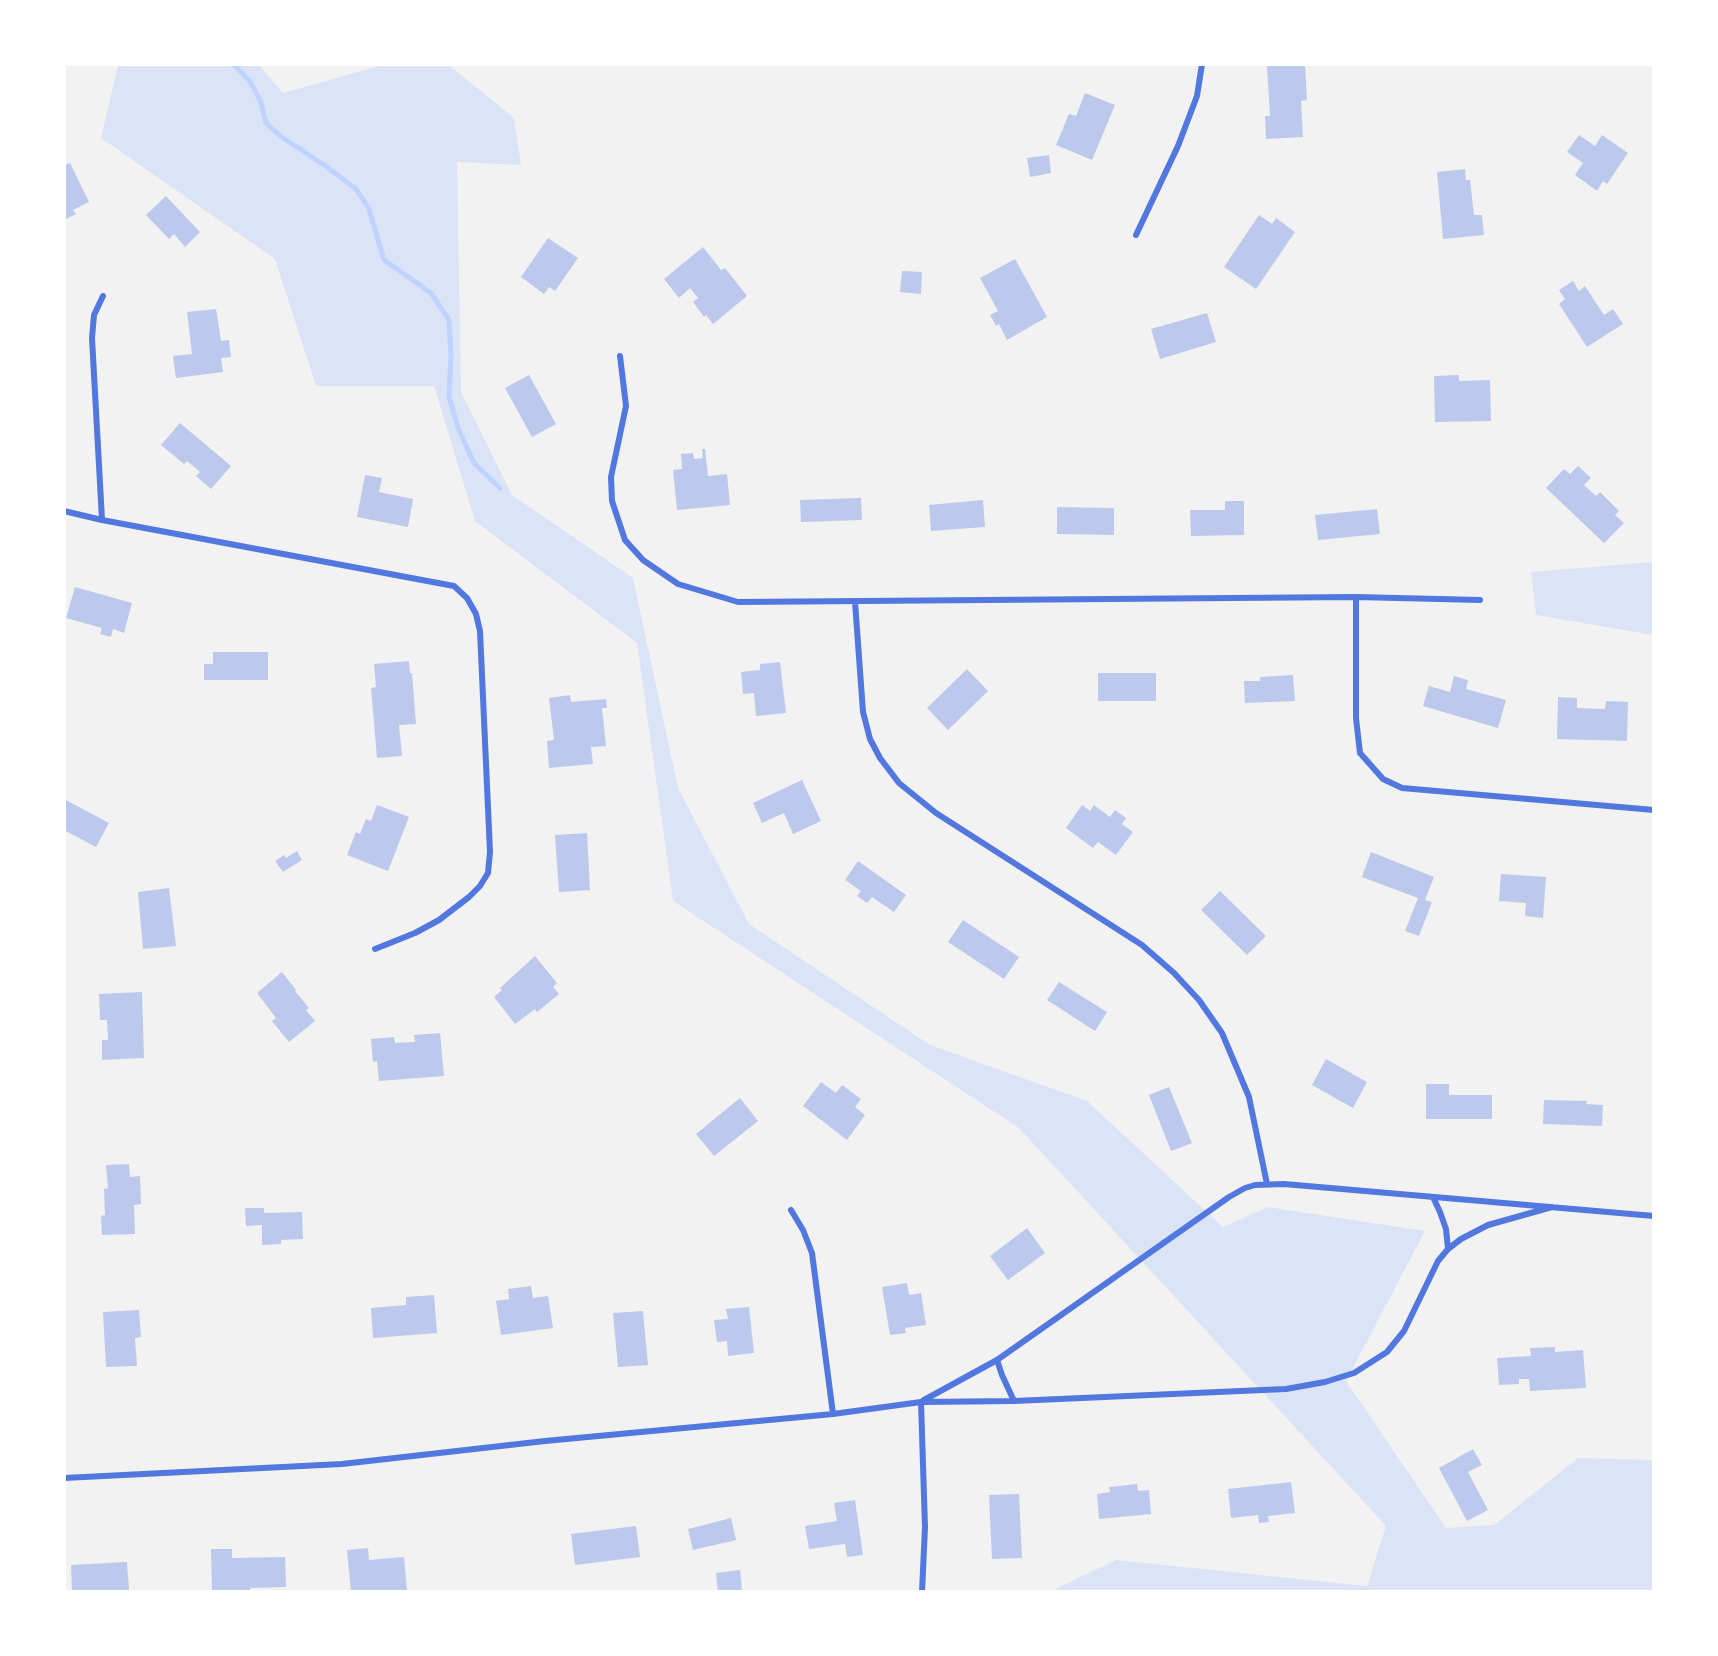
<!DOCTYPE html>
<style>
body{margin:0}
#map{position:relative;width:1718px;height:1656px;overflow:hidden;background:#f2f2f2;font-family:"Roboto Condensed",sans-serif}
canvas{display:block}
.frame{position:absolute;inset:0;border:66px solid #fff;pointer-events:none}
</style>
<div id="map">
<canvas width="1718" height="1656"></canvas>
<div class="frame"></div>
</div>
<script>
const context = document.querySelector('canvas').getContext('2d');
context.lineJoin = 'round';
function fill(path, color) { context.fillStyle = color; context.fill(path, 'evenodd'); }
const shape = rows => new Path2D(rows.map(r => 'M' + r).join(''));
function trace(path, color, width, dash) { context.strokeStyle = color; context.lineWidth = width; context.lineCap = dash ? 'butt' : 'round'; context.setLineDash(dash || []); context.stroke(path); }
const green = shape([
 [118,65,259,65,283,93,382,65,449,65,514,118,521,165,457,162,461,392,512,495,633,578,678,788,749,924,930,1045,1087,1101,1223,1227,1268,1207,1425,1231,1346,1381,1446,1528,1494,1525,1578,1458,1653,1460,1653,1591,1051,1591,1116,1560,1367,1586,1386,1526,1019,1128,673,901,637,643,475,521,434,386,316,386,275,259,101,138],
 [1653,562,1653,635,1536,615,1531,572]
]);
const stream = shape([
 [233,64,249,80,260,100,266,123,280,136,327,167,356,189,369,209,384,260,431,293,449,320,451,355,449,397,458,428,474,463,500,488]
]);
const building = shape([
 [1305,64,1307,100,1301,101,1303,137,1266,139,1265,116,1270,116,1267,66],
 [1085,93,1115,105,1092,160,1056,145,1069,114,1076,116],
 [1579,135,1595,146,1602,135,1628,153,1607,184,1603,181,1597,191,1575,175,1583,163,1567,152],
 [1049,155,1051,173,1030,177,1027,158],
 [70,163,89,202,73,210,76,214,64,220,64,165],
 [1465,169,1466,180,1470,180,1474,215,1482,215,1484,235,1443,239,1437,172],
 [166,196,200,232,185,247,174,234,169,239,146,215],
 [1259,215,1272,224,1276,218,1295,232,1256,289,1224,267],
 [548,238,578,258,555,291,549,287,544,294,521,277],
 [703,247,721,270,725,268,747,296,713,324,706,315,704,317,693,302,698,298,690,288,679,298,664,279],
 [1015,259,1047,317,1007,340,999,324,996,326,990,315,998,311,980,278],
 [902,271,922,272,921,294,900,292],
 [1573,281,1579,291,1585,286,1604,315,1613,309,1623,324,1587,347,1559,304,1565,299,1559,290],
 [216,309,221,341,229,340,231,357,221,358,223,372,176,378,173,356,192,354,187,312],
 [1207,313,1216,342,1160,359,1151,329],
 [529,375,556,424,532,437,505,388],
 [1459,375,1459,381,1490,380,1491,421,1435,422,1434,376],
 [180,423,231,466,211,489,196,476,200,472,187,461,184,464,161,445],
 [702,449,705,449,708,476,727,474,730,505,677,510,673,470,682,469,681,454,693,453,694,459,703,458],
 [1578,466,1591,478,1584,485,1596,496,1600,492,1619,511,1615,515,1624,523,1604,543,1546,488,1564,469,1570,474],
 [365,475,382,478,379,492,413,499,408,527,357,517],
 [861,498,862,520,801,522,800,500],
 [983,500,985,527,931,531,929,505],
 [1225,501,1244,501,1244,535,1191,536,1190,510,1225,510],
 [1057,507,1114,508,1114,535,1057,534],
 [1377,509,1380,534,1318,540,1315,515],
 [75,587,132,603,124,633,113,629,111,637,100,634,102,628,66,618],
 [213,652,268,652,268,680,204,680,204,664,213,664],
 [409,661,410,673,412,673,416,724,399,725,402,756,377,758,371,688,376,687,374,664],
 [780,662,786,713,756,716,754,693,743,694,741,672,760,670,760,664],
 [967,669,988,691,948,730,927,708],
 [1098,673,1156,673,1156,701,1098,701],
 [1293,675,1295,701,1245,703,1244,681,1260,681,1260,677],
 [1454,676,1468,680,1466,689,1506,700,1498,728,1423,706,1429,686,1450,692],
 [570,695,571,702,606,699,607,708,602,708,606,746,591,747,593,764,549,768,547,741,554,740,549,698],
 [1558,697,1577,698,1577,708,1605,709,1606,701,1628,702,1627,741,1557,739],
 [802,780,821,821,793,834,784,813,762,823,753,803],
 [64,799,109,823,96,847,64,830],
 [377,805,409,817,388,871,347,855,356,832,360,834,366,819,371,821],
 [1082,805,1090,811,1094,805,1110,817,1115,810,1126,818,1122,824,1133,832,1116,855,1098,842,1093,848,1066,828],
 [587,833,590,890,559,892,555,835],
 [297,851,302,860,283,872,275,861,284,855,286,858],
 [1371,852,1434,877,1425,900,1432,902,1419,936,1405,931,1418,898,1362,877],
 [858,861,906,895,894,912,872,897,867,903,857,896,861,891,845,880],
 [1501,874,1546,877,1543,918,1525,916,1526,903,1499,901],
 [169,888,176,946,143,949,138,892],
 [1220,891,1266,936,1247,955,1201,910],
 [963,920,1019,957,1004,979,948,942],
 [535,956,557,983,553,987,559,994,537,1012,535,1009,515,1024,494,997,502,990,500,988],
 [282,972,296,990,295,991,309,1008,306,1010,315,1021,289,1042,272,1021,276,1018,257,993],
 [1059,982,1107,1012,1095,1031,1047,1000],
 [142,992,144,1058,102,1060,102,1040,108,1040,107,1020,100,1020,99,994],
 [440,1033,444,1076,379,1081,377,1061,373,1062,371,1039,394,1037,395,1043,415,1042,414,1035],
 [1326,1059,1367,1082,1353,1108,1312,1085],
 [821,1082,836,1093,842,1085,861,1099,855,1107,865,1115,847,1140,803,1106],
 [1426,1084,1449,1084,1449,1095,1492,1095,1492,1119,1426,1119],
 [1169,1087,1192,1143,1171,1151,1149,1095],
 [740,1098,758,1121,714,1156,696,1134],
 [1544,1100,1587,1101,1586,1104,1603,1105,1602,1126,1543,1124],
 [129,1164,130,1177,140,1176,141,1204,134,1205,135,1234,102,1235,101,1216,105,1215,104,1189,108,1188,106,1165],
 [245,1208,264,1208,264,1213,302,1212,303,1239,281,1240,281,1244,262,1245,262,1225,246,1226],
 [1027,1228,1045,1253,1008,1280,990,1256],
 [907,1283,909,1295,921,1293,926,1325,905,1328,906,1333,890,1335,882,1287],
 [531,1286,533,1298,548,1296,553,1328,501,1335,496,1301,509,1299,508,1289],
 [434,1295,437,1333,373,1338,371,1308,406,1305,406,1297],
 [749,1307,754,1353,728,1356,727,1341,717,1342,714,1320,728,1319,726,1309],
 [139,1310,141,1337,135,1338,137,1366,106,1367,103,1312],
 [643,1311,648,1365,618,1367,613,1313],
 [1555,1347,1555,1352,1583,1350,1586,1388,1530,1391,1529,1379,1519,1379,1519,1384,1499,1385,1497,1358,1531,1356,1530,1348],
 [1473,1449,1482,1465,1468,1472,1488,1510,1467,1521,1439,1468],
 [1291,1482,1295,1513,1268,1516,1269,1522,1259,1523,1258,1515,1231,1518,1228,1489],
 [1137,1484,1138,1491,1149,1490,1151,1514,1099,1519,1097,1494,1110,1492,1109,1487],
 [1019,1494,1022,1558,992,1559,989,1495],
 [855,1500,863,1555,847,1557,845,1544,809,1549,805,1526,837,1521,834,1503],
 [731,1518,736,1540,693,1550,688,1529],
 [636,1526,640,1557,575,1565,571,1534],
 [368,1548,369,1560,404,1557,407,1591,351,1592,347,1550],
 [211,1549,232,1549,232,1558,285,1557,286,1587,250,1588,250,1592,212,1592],
 [127,1562,129,1590,72,1592,71,1565],
 [740,1570,742,1590,718,1592,716,1573]
]);
const minor = shape([
 [1136,235,1178,146,1197,96,1202,64],
 [620,356,626,406,611,477,612,501,625,540,643,560,678,584,738,602,1356,597,1480,600],
 [64,511,102,520,454,586,467,598,476,614,480,631,490,852,488,873,480,886,469,897,439,920,415,933,375,949],
 [102,520,92,338,94,315,103,296],
 [1356,597,1356,718,1360,753,1383,779,1402,788,1654,810],
 [855,602,863,712,870,739,880,758,899,783,936,813,1142,945,1174,973,1199,1000,1222,1033,1249,1097,1267,1184],
 [1433,1197,1440,1212,1446,1229,1448,1249],
 [791,1210,803,1230,812,1253,833,1414],
 [997,1360,1002,1375,1014,1401],
 [924,1400,997,1360,1229,1197,1245,1188,1255,1185,1284,1184,1654,1216],
 [921,1402,925,1527,922,1592],
 [64,1478,342,1464,545,1441,833,1414,921,1402,1014,1401,1286,1389,1325,1382,1354,1373,1387,1352,1404,1331,1438,1261,1448,1249,1461,1239,1488,1225,1552,1207]
]);
fill(green, '#dbe4f7');
trace(stream, '#bfd3fe', 5);
fill(building, '#bdc9ec');
trace(minor, '#5277de', 6);
</script>
